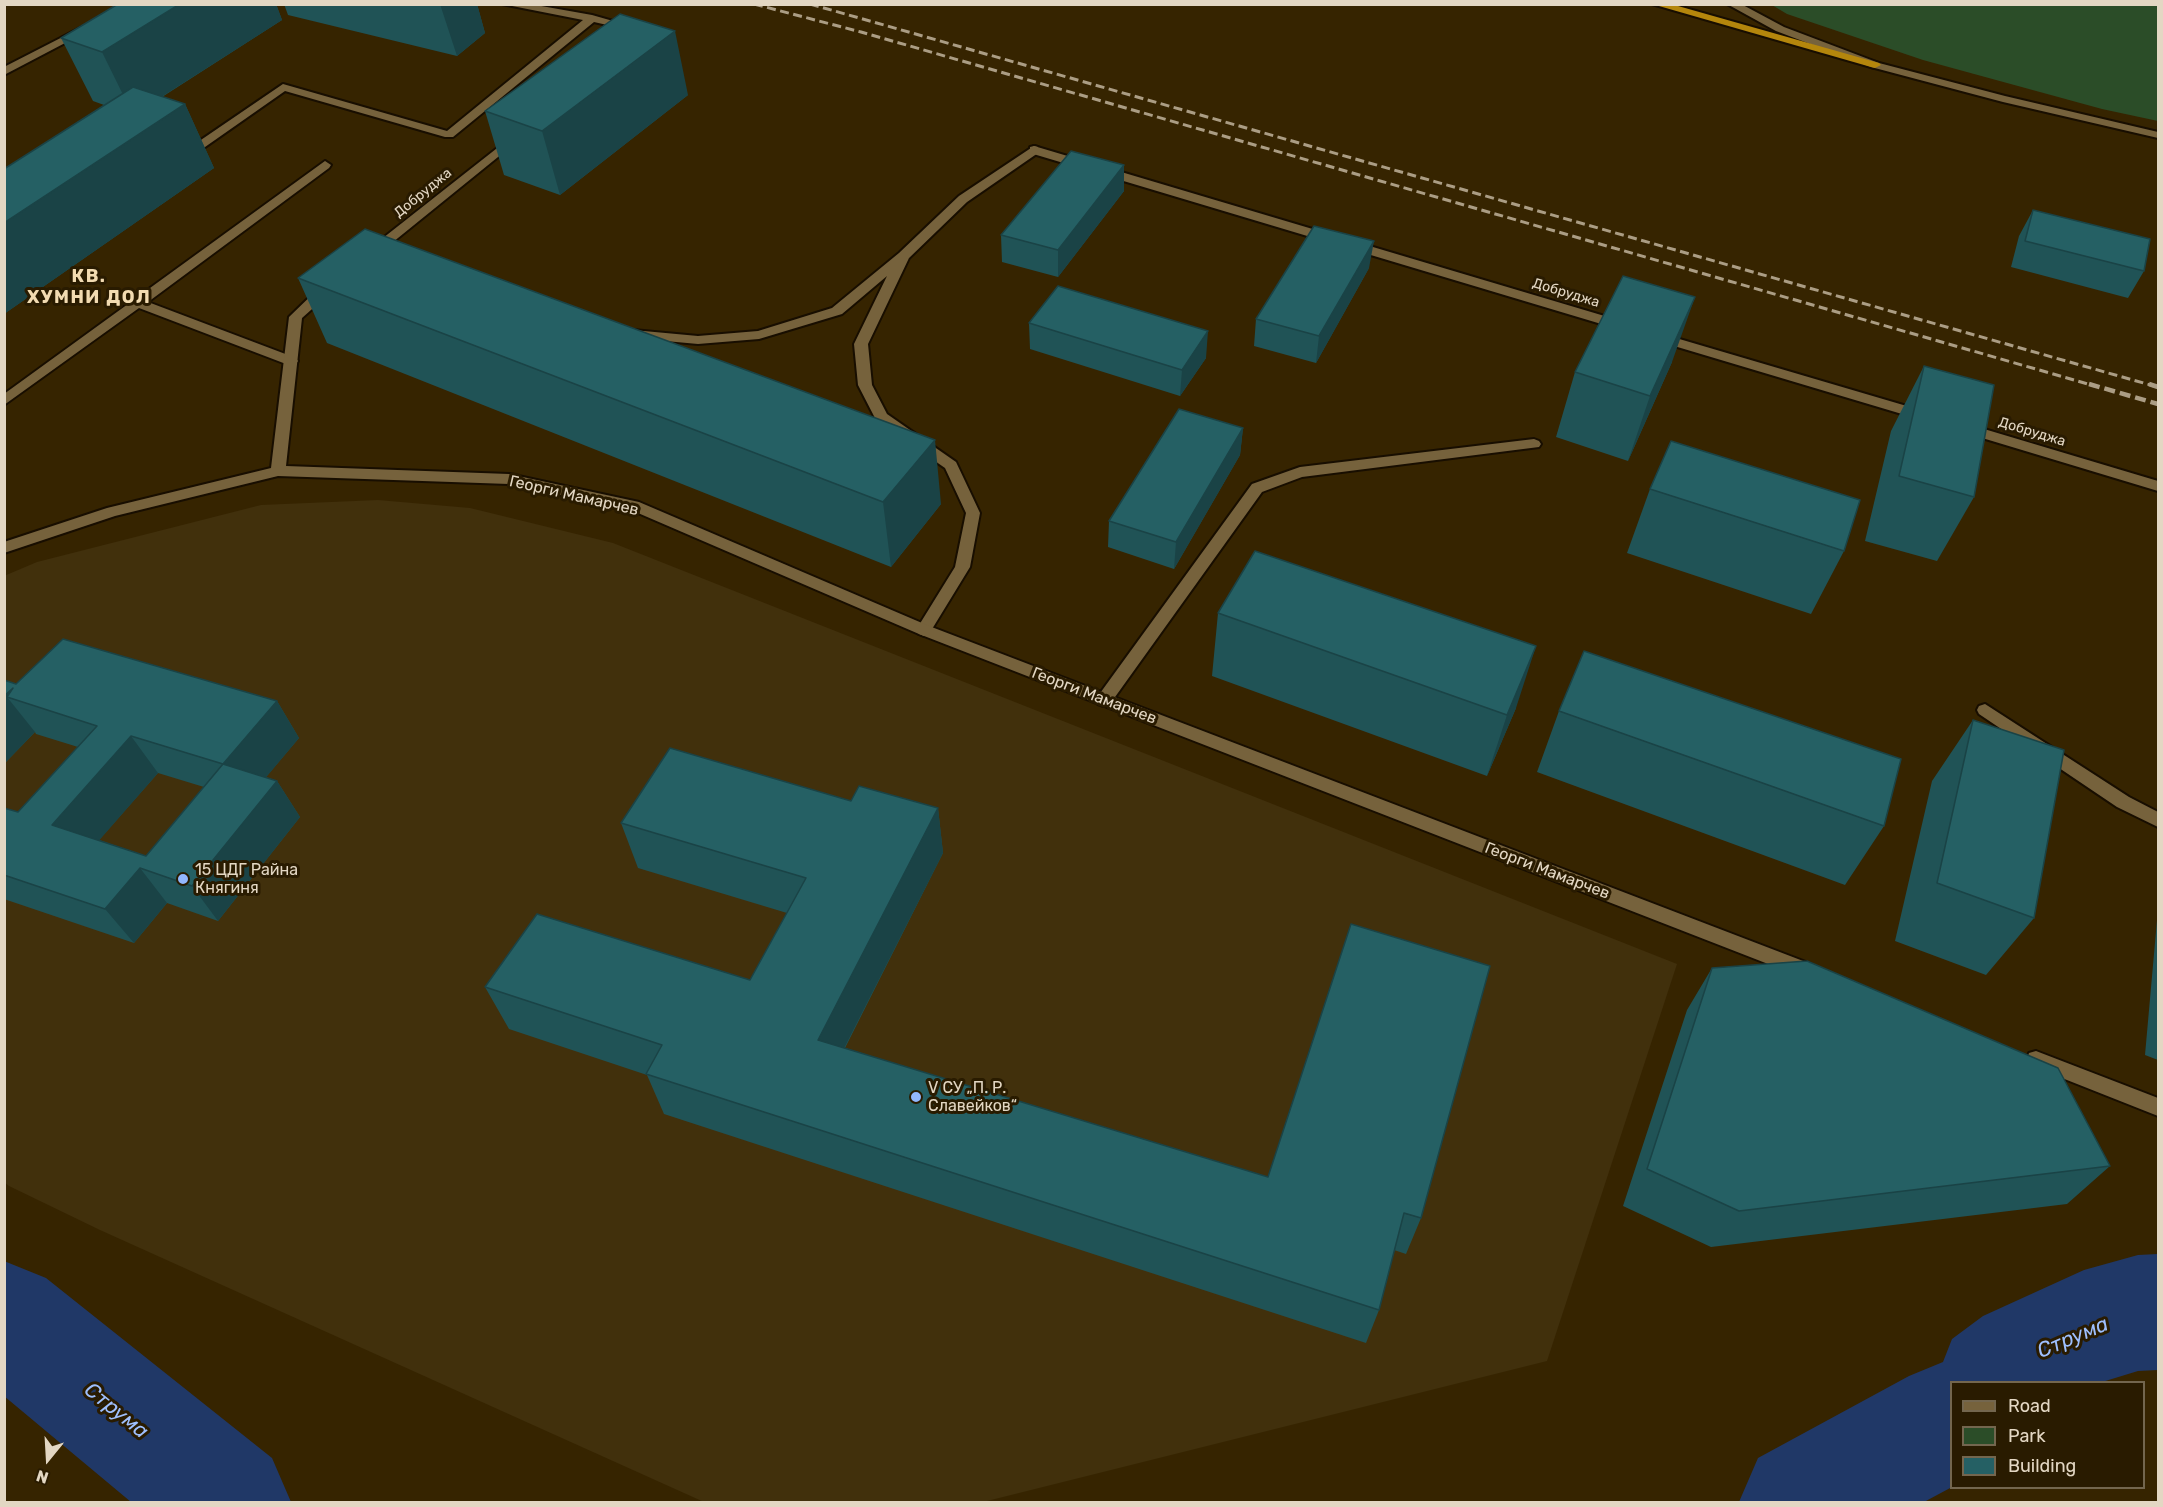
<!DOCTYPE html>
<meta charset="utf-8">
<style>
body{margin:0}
#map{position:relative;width:2163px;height:1507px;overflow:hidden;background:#362400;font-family:Rubik,sans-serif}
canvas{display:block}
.frame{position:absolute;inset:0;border:6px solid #e3d7c3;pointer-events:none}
.legend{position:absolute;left:1950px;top:1381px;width:195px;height:108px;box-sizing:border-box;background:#291b00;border:2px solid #73664e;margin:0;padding:8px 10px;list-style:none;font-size:18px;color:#e3d7c3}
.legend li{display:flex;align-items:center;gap:12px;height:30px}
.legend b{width:30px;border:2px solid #73664e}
.north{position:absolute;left:18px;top:1429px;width:60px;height:60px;-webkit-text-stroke:4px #291b00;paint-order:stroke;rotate:198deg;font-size:16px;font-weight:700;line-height:24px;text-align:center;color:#e3d7c3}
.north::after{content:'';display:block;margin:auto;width:21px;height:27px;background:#e3d7c3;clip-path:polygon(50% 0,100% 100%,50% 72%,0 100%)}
</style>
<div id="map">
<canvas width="2163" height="1507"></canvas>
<div class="frame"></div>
<ul class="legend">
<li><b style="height:8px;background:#76623c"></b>Road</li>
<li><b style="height:16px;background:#2b4d28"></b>Park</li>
<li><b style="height:16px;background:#256064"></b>Building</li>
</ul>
<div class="north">N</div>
</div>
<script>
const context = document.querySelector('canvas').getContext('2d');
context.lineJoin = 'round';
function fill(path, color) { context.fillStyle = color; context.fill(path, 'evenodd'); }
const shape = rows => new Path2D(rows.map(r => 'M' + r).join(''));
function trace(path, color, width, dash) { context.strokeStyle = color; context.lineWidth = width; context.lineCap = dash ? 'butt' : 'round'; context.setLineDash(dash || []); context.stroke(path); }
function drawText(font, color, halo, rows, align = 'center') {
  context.font = font + ' Rubik,sans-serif'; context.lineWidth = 6; context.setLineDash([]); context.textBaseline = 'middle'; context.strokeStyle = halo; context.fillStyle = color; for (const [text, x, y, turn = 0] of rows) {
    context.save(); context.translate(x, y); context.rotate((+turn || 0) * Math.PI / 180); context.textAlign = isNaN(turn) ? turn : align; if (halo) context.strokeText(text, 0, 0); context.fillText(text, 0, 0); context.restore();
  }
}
const built = shape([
 [378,500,470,508,613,543,1677,964,1547,1361,983,1502,704,1502,100,1230,9,1186,4,1182,4,576,37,562,261,505]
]);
const green = shape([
 [1772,5,2158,5,2158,121,2102,109,1923,60,1787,14]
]);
const river = shape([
 [2158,1254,2158,1370,2138,1371,2102,1382,1952,1382,1952,1487,1924,1502,1739,1502,1758,1458,1909,1376,1943,1362,1952,1339,1983,1316,2084,1270,2138,1255,2158,1254],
 [4,1261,46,1278,272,1458,291,1502,131,1502,4,1396,4,1261]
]);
const service = shape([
 [82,27,87,30,86,32,4,75,4,67,82,27],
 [1034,146,1038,147,1038,153,967,202,909,258,868,344,872,385,887,414,956,462,980,513,970,567,929,634,924,636,919,634,916,630,955,567,966,513,945,468,876,420,858,385,854,344,887,276,842,314,759,339,698,344,633,338,626,334,633,330,698,336,758,331,832,308,899,253,959,196,1034,146],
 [325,161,331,165,329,168,148,302,296,358,298,361,296,364,286,364,139,308,4,405,4,394,325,161],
 [1534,439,1539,441,1541,444,1539,447,1302,477,1262,492,1110,704,1104,706,1098,704,1096,700,1098,696,1252,484,1300,467,1534,439],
 [1985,704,2129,797,2158,812,2158,827,2117,807,1979,714,1977,710,1979,706,1985,704]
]);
const minor = shape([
 [502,4,530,4,592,15,634,27,629,30,594,22,453,137,445,137,285,91,205,147,197,147,195,144,283,84,447,131,583,20,502,4],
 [515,134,519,136,519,140,377,255,369,255,367,252,369,249,515,134],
 [1034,146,1628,323,1630,326,1628,329,1618,329,1030,153,1030,147,1034,146],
 [325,286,331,290,330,293,302,318,286,466,509,474,639,502,929,626,1811,964,1814,970,1811,976,1805,978,1799,976,919,634,631,510,509,484,278,476,115,516,4,553,4,542,107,508,271,468,289,317,320,287,325,286],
 [1659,333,1927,412,1929,415,1922,420,1654,340,1652,337,1654,334,1659,333],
 [1964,423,2158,481,2158,491,1959,431,1957,428,1959,425,1964,423],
 [2036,1051,2158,1098,2158,1116,2029,1065,2027,1059,2029,1053,2036,1051]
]);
const secondary = shape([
 [1727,4,1741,4,1784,27,1879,63,2005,96,2158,132,2158,138,2003,102,1871,67,1776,31,1727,4]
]);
const trunk = shape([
 [1652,4,1671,4,1879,63,1881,65,1875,68,1871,67,1652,4]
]);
const railFar1 = shape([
 [754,4,861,32,2095,386],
 [810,4,2154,386]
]);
const rail = shape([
 [2089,384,2158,404],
 [2149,384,2158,387]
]);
const wall = shape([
 [118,4,276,4,282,20,162,97,185,104,214,168,4,314,4,169,104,105,93,101,61,38],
 [284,4,477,4,485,33,457,56,288,15],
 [688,95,560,195,504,175,485,111],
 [1124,165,1124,191,1058,277,1002,262,1001,235],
 [2033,210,2144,271,2128,298,2011,267,2019,236],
 [1369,268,1316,363,1254,346,1256,319],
 [298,278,941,504,891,567,327,343],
 [1029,323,1206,358,1180,396,1030,349],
 [1672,362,1628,461,1556,437,1575,372],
 [1924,366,1974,497,1937,561,1865,541,1891,431],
 [1243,428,1240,455,1174,569,1108,547,1109,521],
 [1650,489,1844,551,1811,614,1627,553],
 [1218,613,1516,708,1487,776,1212,676],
 [4,680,16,684,277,701,299,738,266,777,277,781,300,817,218,921,167,903,134,943,4,899,4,808,18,812,78,747,36,734,35,732,4,764],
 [158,773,204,787,146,856,99,840],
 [1559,711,1884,826,1845,885,1537,772],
 [1973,720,2034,918,1986,975,1895,941,1932,781],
 [851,801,938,808,943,853,845,1048,1268,1177,1421,1218,1406,1254,1394,1250,1379,1310,1366,1343,664,1114,647,1075,509,1029,485,987,750,980,787,913,638,868,621,823],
 [2158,909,2158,1060,2145,1055],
 [1712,968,2110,1166,2067,1204,1711,1247,1623,1206,1687,1010]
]);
const shadedWall = shape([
 [180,4,276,4,282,20,133,115,102,52],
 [440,4,477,4,485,33,457,56],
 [675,31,688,95,560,195,542,131],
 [185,104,214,168,4,314,4,223],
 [1124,165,1124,191,1058,277,1058,250],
 [1374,241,1369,268,1316,363,1319,336],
 [1695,297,1672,362,1628,461,1650,396],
 [1208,331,1206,358,1180,396,1182,370],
 [1243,428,1240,455,1174,569,1176,542],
 [935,440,941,504,891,567,883,502],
 [1536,646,1516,708,1487,776,1507,715],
 [13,688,7,697,35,732,4,764,4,696],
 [277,701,299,738,247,800,223,764],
 [131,736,158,773,82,860,52,825],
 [277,781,300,817,218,921,192,886],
 [938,808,943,853,828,1080,818,1040],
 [140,868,167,903,134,943,105,909]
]);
const building = shape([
 [118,4,180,4,102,52,61,38,118,4],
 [620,14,675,31,542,131,485,111,620,14],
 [133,87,185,104,4,223,4,169,133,87],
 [1071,151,1124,165,1058,250,1001,235,1071,151],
 [2033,210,2150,239,2144,271,2025,241,2033,210],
 [1314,226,1374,241,1319,336,1256,319,1314,226],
 [365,229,935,440,883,502,298,278,365,229],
 [1623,276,1695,297,1650,396,1575,372,1623,276],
 [1058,286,1208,331,1182,370,1029,323,1058,286],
 [1924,366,1994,385,1974,497,1899,476,1924,366],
 [1179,409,1243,428,1176,542,1109,521,1179,409],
 [1671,441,1860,500,1844,551,1650,489,1671,441],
 [1255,551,1536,646,1507,715,1218,613,1255,551],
 [63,639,277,701,223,764,277,781,192,886,140,868,105,909,4,875,4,808,18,812,97,726,7,697,13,688,4,696,4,680,16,684,63,639],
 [131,736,223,764,146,856,52,825,131,736],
 [1584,651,1901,759,1884,826,1559,711,1584,651],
 [1973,720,2064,750,2034,918,1937,883,1973,720],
 [670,748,851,801,859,786,938,808,818,1040,1268,1177,1351,924,1490,966,1421,1218,1404,1213,1379,1310,646,1074,662,1045,485,987,537,914,750,980,806,878,621,823,670,748],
 [1807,961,2058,1068,2110,1166,1739,1211,1647,1169,1712,968,1807,961]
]);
const markers = [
 [183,879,6,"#92b7fd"],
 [916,1097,6,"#92b7fd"]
];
const farStreetnames = [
 ["Добруджа",423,193,-39],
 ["Добруджа",1566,293,17],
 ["Добруджа",2032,432,17]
];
const streetNames = [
 ["Георги Мамарчев",574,496,13],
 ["Георги Мамарчев",1094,696,21],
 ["Георги Мамарчев",1547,871,21]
];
const poiNames = [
 ["15 ЦДГ Райна",195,870],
 ["Княгиня",195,888],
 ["V СУ „П. Р.",928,1088],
 ["Славейков“",928,1106]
];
const farDistrictnames = [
 ["КВ.",89,277],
 ["ХУМНИ ДОЛ",89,298]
];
const nearWaternames = [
 ["Струма",2073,1338,-23],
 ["Струма",116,1411,39]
];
fill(built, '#41300c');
fill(green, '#2b4d28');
fill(river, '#203867');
trace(service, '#180e00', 4);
trace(minor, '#180e00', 4);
trace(secondary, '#180e00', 4);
trace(trunk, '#180e00', 4);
fill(service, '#76623c');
fill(minor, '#76623c');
fill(secondary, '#76623c');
fill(trunk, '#b4860c');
trace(railFar1, '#ab9d84', 3, [9, 4.5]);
trace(rail, '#ab9d84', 4.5, [11, 5]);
fill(wall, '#205356');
fill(shadedWall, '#1a4346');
fill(building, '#256064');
trace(building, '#1a4346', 1.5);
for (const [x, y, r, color] of markers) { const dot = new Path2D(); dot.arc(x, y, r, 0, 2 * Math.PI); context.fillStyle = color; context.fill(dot); trace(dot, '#291b00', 2); }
drawText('14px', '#e3d7c3', '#291b00', farStreetnames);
drawText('16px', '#e3d7c3', '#291b00', streetNames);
drawText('16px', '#e3d7c3', '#291b00', poiNames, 'left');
context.letterSpacing = '1.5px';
drawText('bold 18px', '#f2dbb1', '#291b00', farDistrictnames);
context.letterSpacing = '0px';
drawText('italic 21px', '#9ebffd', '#291b00', nearWaternames);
</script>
